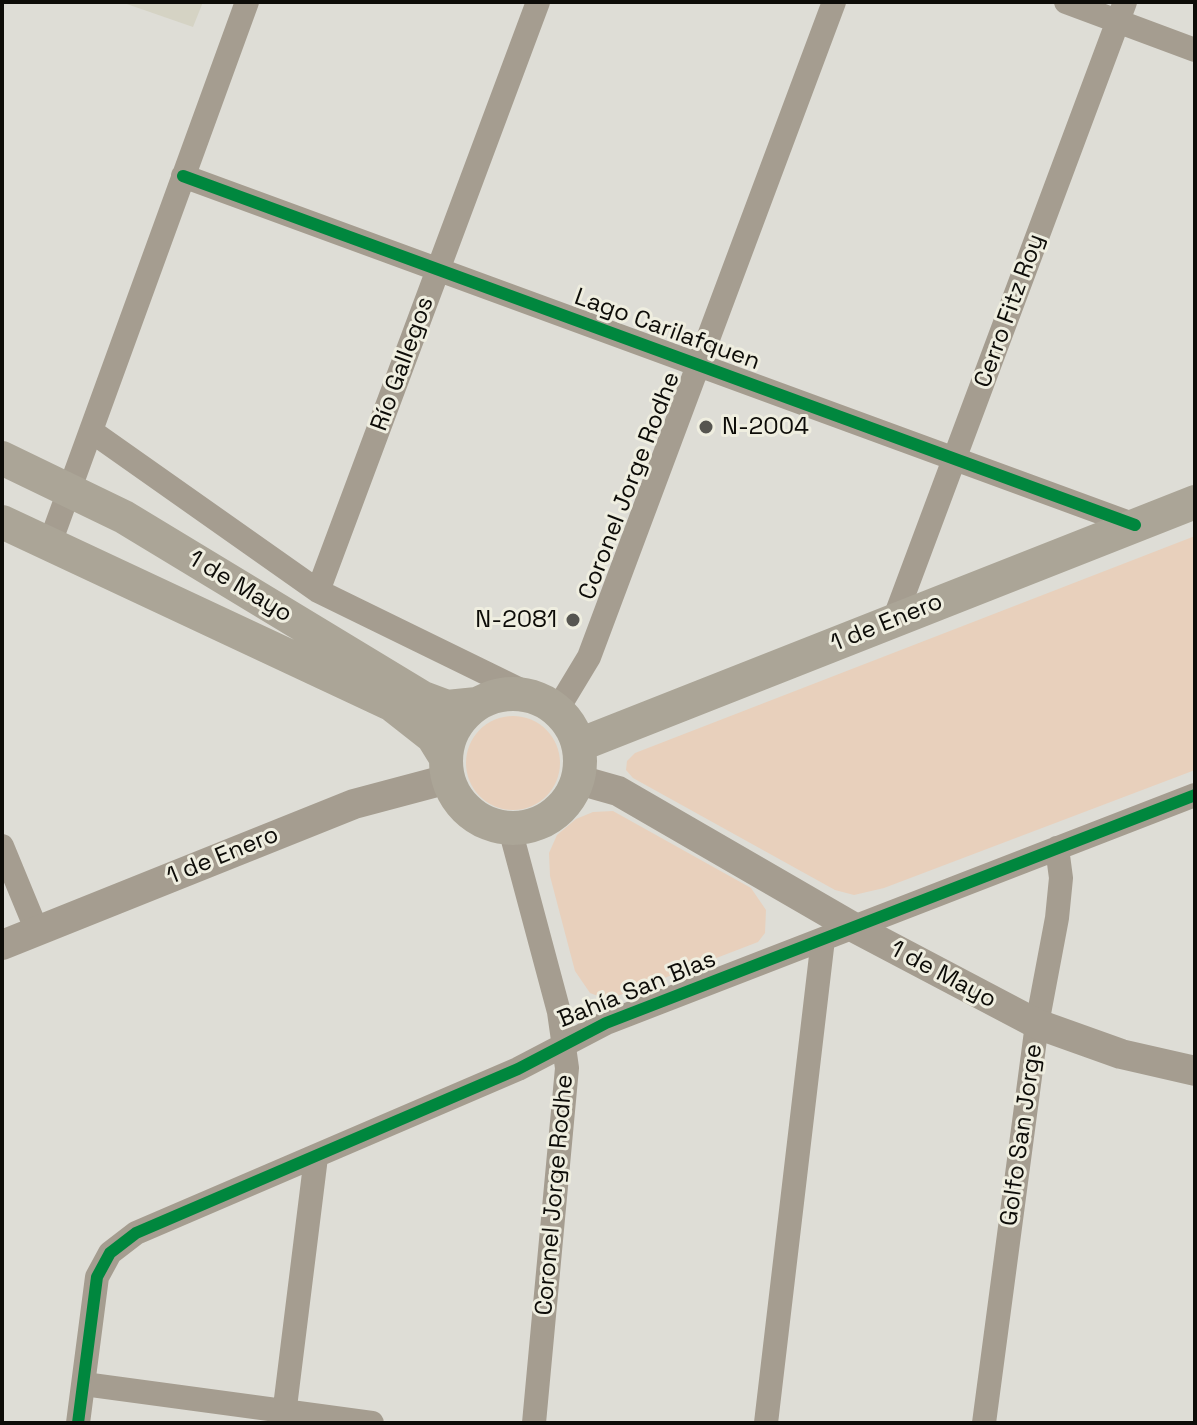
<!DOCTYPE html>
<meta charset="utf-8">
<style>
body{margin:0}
#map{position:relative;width:1197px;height:1425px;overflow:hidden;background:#deddd6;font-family:"Space Grotesk",sans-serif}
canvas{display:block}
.frame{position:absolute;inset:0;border:4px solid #0d0c08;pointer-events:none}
</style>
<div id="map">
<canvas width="1197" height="1425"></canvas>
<div class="frame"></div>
</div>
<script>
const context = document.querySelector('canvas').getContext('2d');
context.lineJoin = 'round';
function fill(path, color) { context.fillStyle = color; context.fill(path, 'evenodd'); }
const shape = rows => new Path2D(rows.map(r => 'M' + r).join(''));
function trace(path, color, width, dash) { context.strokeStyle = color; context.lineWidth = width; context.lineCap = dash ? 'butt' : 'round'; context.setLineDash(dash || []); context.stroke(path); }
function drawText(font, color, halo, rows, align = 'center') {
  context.font = font + ' "Space Grotesk",sans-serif'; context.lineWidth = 6; context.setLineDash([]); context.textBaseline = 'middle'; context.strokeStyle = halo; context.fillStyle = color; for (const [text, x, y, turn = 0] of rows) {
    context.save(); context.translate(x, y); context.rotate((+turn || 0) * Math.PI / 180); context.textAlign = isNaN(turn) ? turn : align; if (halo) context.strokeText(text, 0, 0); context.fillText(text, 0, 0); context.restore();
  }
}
const built = shape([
 [121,2,203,2,193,27]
]);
const green = shape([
 [1195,536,1195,770,884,888,854,895,835,890,633,778,626,770,627,761,635,753],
 '466 763a47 47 0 1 1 94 0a47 47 0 1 1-94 0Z',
 [613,811,751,888,766,910,765,933,758,942,615,997,606,999,590,993,575,971,550,876,549,853,557,835,576,819,593,812]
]);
const minor = shape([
 [1066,2,1195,50],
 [183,176,1135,525],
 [91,431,318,591,539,699],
 [50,543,247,2],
 [318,591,538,2],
 [894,620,1125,2],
 [557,710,589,657,834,2],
 [510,829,559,1012,567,1068,534,1423],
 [2,846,37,931],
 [84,1384,372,1423],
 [78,1423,97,1277,110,1253,136,1233,518,1069,606,1023,1195,795],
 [283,1423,316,1157],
 [766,1423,823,939],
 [984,1423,1037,1024,1057,918,1061,878,1057,848]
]);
const tertiary = shape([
 [579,780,618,791,853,927,1037,1024,1121,1054,1195,1071],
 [2,945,354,804,448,779]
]);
const secondary = shape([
 [2,458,124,517,423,698,447,707,477,704],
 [2,522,391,704,433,737,446,758],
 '446 761a67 67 0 1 1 134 0a67 67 0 1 1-134 0Z',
 [579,745,1195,502]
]);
const cycleway = shape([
 [183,176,1135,525],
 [78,1423,97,1277,110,1253,136,1233,518,1069,606,1023,1195,795]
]);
const markers = [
 [706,427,8,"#565550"],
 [573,620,8,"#565550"]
];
const streetNames = [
 ["Cerro Fitz Roy",1010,311,-70],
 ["Lago Carilafquen",667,330,20],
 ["Río Gallegos",403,364,-70],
 ["Coronel Jorge Rodhe",630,486,-69],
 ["1 de Mayo",240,587,31],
 ["1 de Enero",887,623,-22],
 ["1 de Enero",223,856,-22],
 ["1 de Mayo",943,975,28],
 ["Bahía San Blas",637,990,-22],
 ["Golfo San Jorge",1022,1135,-82],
 ["Coronel Jorge Rodhe",555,1195,-85]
];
const poiNames = [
 ["N-2004",722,427],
 ["N-2081",557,620,"right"]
];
fill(built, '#d5d3c4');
fill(green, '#e8d0bc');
trace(minor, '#a59d90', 24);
trace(tertiary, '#a59d90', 30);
trace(secondary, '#aba597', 34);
trace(cycleway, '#00873e', 12);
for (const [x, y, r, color] of markers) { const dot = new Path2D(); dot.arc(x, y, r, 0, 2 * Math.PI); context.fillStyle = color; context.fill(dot); trace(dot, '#efeee0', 3); }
drawText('24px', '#0d0c08', '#efeee0', streetNames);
drawText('24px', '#0d0c08', '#efeee0', poiNames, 'left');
</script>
